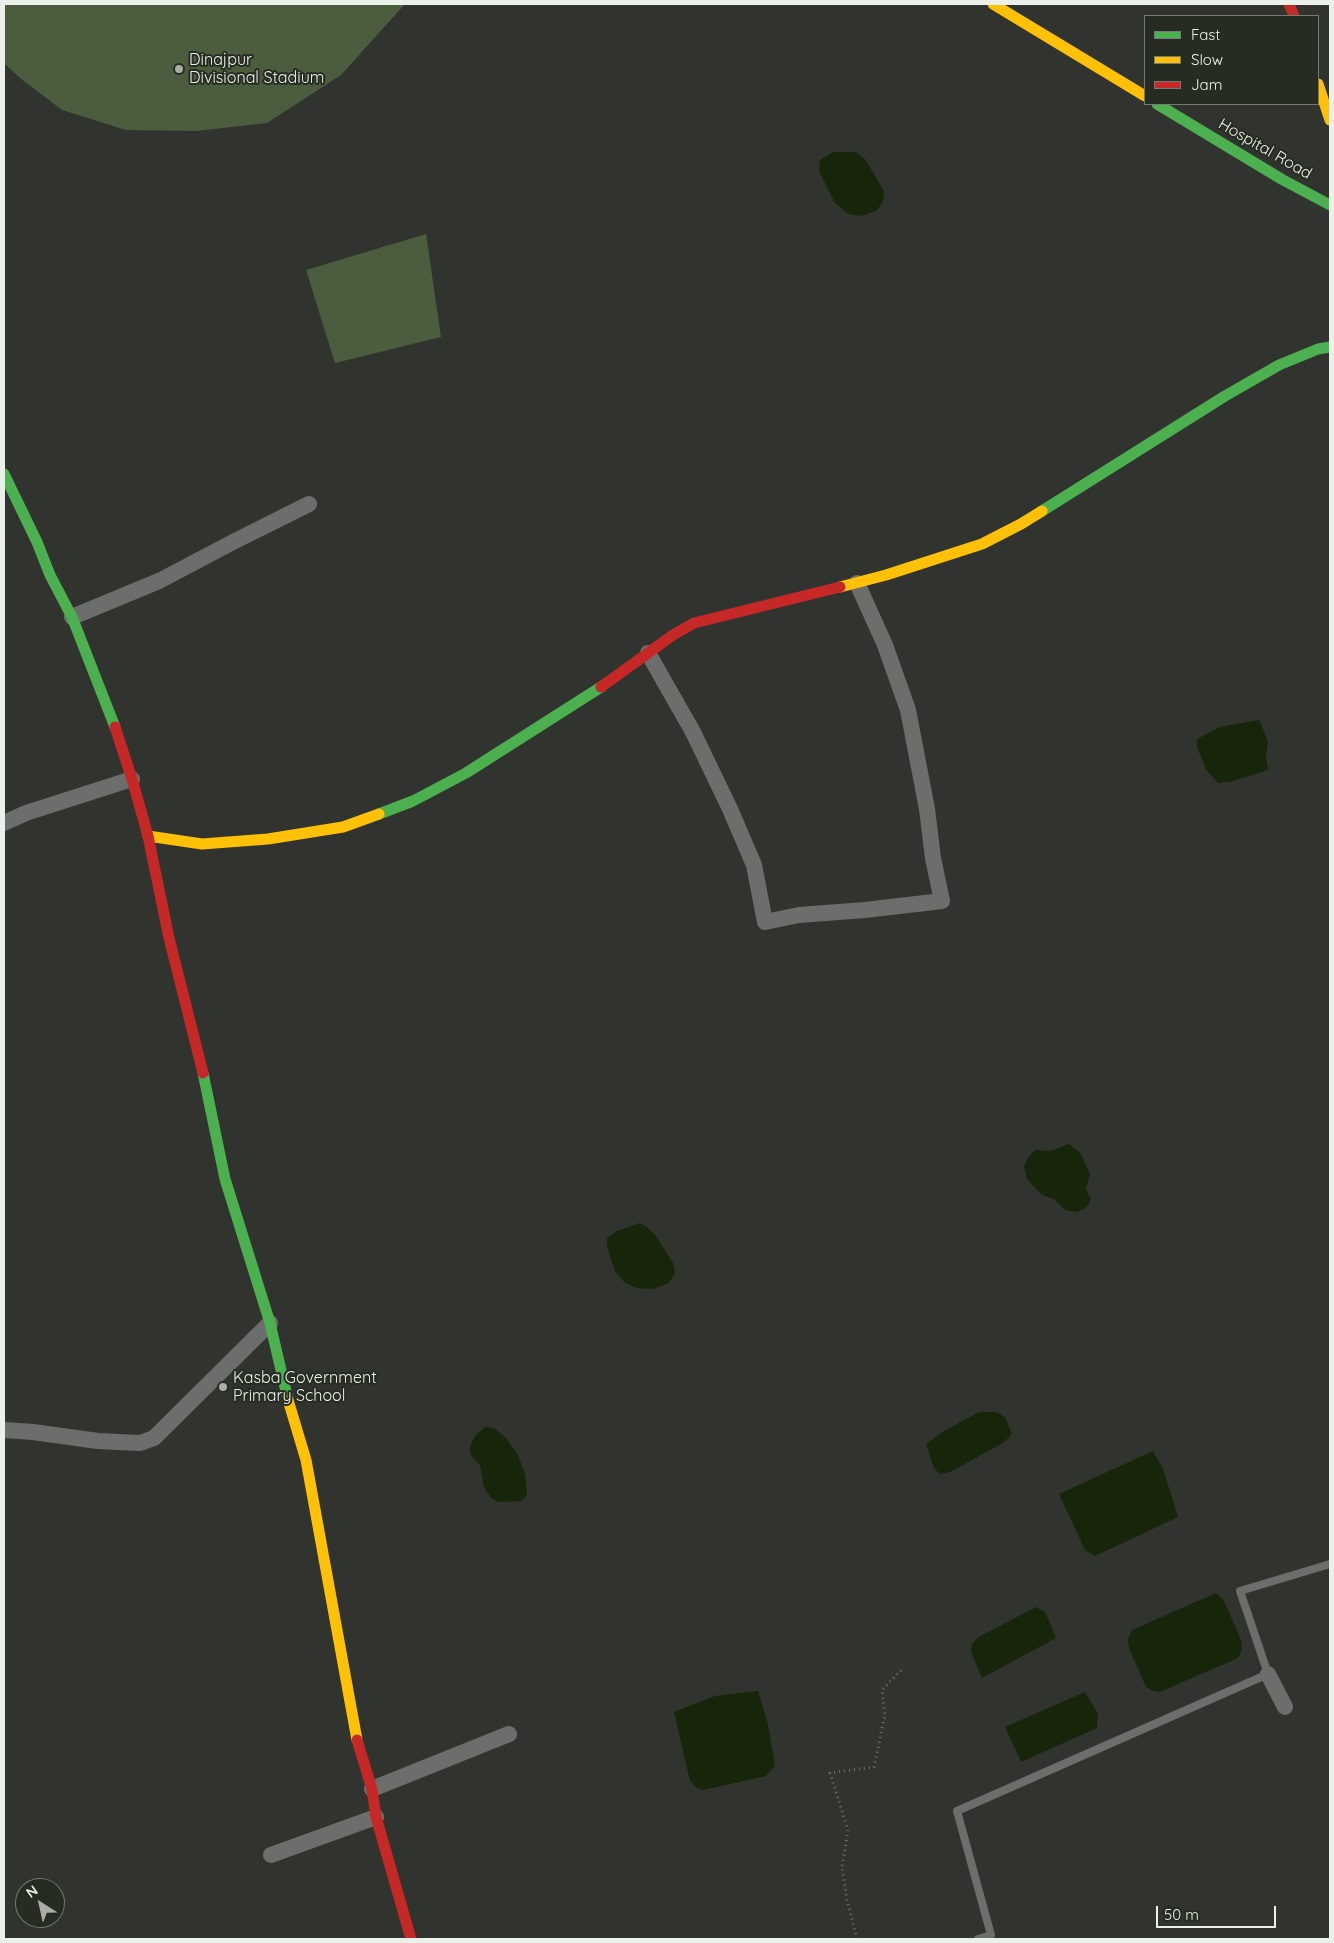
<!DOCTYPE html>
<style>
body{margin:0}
#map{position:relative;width:1334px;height:1943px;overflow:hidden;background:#31342e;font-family:Quicksand,sans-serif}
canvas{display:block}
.frame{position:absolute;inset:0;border:5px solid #ecf0ea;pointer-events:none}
.legend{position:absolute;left:1144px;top:15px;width:175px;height:90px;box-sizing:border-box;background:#262c22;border:1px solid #757a72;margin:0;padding:6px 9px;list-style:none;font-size:15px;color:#ecf0ea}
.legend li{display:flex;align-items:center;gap:10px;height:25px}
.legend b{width:25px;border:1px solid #757a72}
.north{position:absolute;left:15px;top:1878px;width:50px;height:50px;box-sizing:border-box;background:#262c22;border:1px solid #757a72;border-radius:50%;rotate:325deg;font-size:14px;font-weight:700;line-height:20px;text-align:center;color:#ecf0ea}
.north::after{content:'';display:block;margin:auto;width:18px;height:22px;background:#abaea8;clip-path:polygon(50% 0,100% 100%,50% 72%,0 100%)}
.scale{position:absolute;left:1156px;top:1906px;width:120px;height:22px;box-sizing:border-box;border:2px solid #ecf0ea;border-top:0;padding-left:6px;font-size:15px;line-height:18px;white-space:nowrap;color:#ecf0ea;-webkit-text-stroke:4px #262c22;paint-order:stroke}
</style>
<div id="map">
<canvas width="1334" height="1943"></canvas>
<div class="frame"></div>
<ul class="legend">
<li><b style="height:6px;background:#4caf50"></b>Fast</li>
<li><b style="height:6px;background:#ffc107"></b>Slow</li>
<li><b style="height:6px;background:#c62828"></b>Jam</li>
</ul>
<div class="north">N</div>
<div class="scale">50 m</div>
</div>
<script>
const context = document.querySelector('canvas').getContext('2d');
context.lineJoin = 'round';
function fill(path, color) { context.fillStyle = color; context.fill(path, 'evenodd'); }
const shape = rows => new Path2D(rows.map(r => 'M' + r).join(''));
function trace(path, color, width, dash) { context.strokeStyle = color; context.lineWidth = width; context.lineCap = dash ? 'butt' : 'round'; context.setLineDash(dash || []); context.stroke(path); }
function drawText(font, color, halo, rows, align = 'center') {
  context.font = font + ' Quicksand,sans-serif'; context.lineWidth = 4; context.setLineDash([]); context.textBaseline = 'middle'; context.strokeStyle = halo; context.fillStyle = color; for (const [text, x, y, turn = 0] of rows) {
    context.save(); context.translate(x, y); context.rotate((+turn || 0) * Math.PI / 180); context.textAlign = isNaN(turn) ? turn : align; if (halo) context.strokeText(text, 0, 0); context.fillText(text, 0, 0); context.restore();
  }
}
const green = shape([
 [4,4,405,4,341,75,267,123,196,131,126,130,62,110,20,78,4,63],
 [426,234,441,337,335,363,306,270]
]);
const water = shape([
 [834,152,856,152,865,159,884,191,883,202,876,211,861,216,848,214,835,203,819,171,820,160],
 [1259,720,1268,741,1266,757,1268,770,1230,782,1218,783,1206,769,1197,747,1197,739,1220,727],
 [1069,1144,1081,1154,1090,1174,1086,1189,1091,1199,1087,1207,1077,1212,1065,1210,1054,1199,1042,1195,1027,1179,1024,1166,1029,1156,1036,1150,1051,1151],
 [640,1223,647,1227,656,1236,673,1263,675,1273,669,1283,653,1289,637,1288,625,1283,615,1271,607,1247,607,1238,617,1231],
 [979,1412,996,1412,1005,1417,1012,1434,1003,1443,950,1472,940,1474,934,1468,926,1444,942,1432],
 [485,1427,494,1428,505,1437,517,1453,525,1474,527,1495,521,1501,499,1502,492,1499,484,1488,480,1465,471,1455,470,1448,474,1437],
 [1153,1451,1163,1469,1178,1517,1095,1556,1085,1550,1059,1494],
 [1216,1593,1224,1601,1241,1640,1242,1650,1238,1658,1160,1692,1153,1691,1146,1687,1129,1648,1128,1639,1132,1630],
 [1036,1607,1045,1612,1056,1638,982,1678,971,1652,972,1644,977,1638],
 [758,1691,768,1724,775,1766,766,1776,703,1790,697,1788,690,1781,674,1712,715,1696],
 [1085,1692,1098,1714,1097,1728,1021,1762,1005,1727]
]);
const path = shape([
 [857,1939,847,1900,842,1867,848,1830,830,1773,874,1767,885,1715,882,1690,903,1668]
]);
const lane = shape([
 [978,1939,991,1935,957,1811,1268,1674,1240,1591,1330,1564]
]);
const street = shape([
 [72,617,159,581,233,542,309,504],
 [648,653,693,732,730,809,754,865,765,922,799,915,865,910,942,901,933,858,927,809,908,710,885,645,857,583],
 [4,823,26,813,132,779],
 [4,1430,33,1432,98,1441,140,1443,154,1438,270,1323],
 [1268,1674,1285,1707],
 [372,1789,509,1734],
 [271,1855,376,1817]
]);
const fast = shape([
 [1157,104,1283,180,1330,205],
 [4,474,37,542,50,575,72,617,115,727],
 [1042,511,1225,396,1279,365,1318,349,1330,347],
 [379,814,413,801,466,773,601,687],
 [203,1073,225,1179,270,1323,288,1400]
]);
const slow = shape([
 [993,4,1145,96],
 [1318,84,1330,120],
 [840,587,886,575,982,544,1021,524,1042,511],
 [148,836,202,844,268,839,343,827,379,814],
 [288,1400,306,1460,357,1740]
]);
const jam = shape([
 [1289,4,1294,16],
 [601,687,673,635,694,623,840,587],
 [115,727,132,779,148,836,169,938,203,1073],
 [357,1740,372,1789,376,1817,411,1939]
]);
const markers = [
 [179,69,5,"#abaea8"],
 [223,1387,5,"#abaea8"]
];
const poiNames = [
 ["Dinajpur",189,60],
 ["Divisional Stadium",189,78],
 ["Kasba Government",233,1378],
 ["Primary School",233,1396]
];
const streetNames = [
 ["Hospital Road",1265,149,30]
];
fill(green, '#4b5c3f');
fill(water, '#17250a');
trace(path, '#6e706d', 3, [1, 4]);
trace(lane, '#6c6e6b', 8);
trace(street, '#6c6e6b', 16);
trace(fast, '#4caf50', 11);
trace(slow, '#ffc107', 11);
trace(jam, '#c62828', 11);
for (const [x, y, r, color] of markers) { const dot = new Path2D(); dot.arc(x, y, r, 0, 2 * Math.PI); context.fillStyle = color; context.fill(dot); trace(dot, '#262c22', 2); }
drawText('16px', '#ecf0ea', '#262c22', poiNames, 'left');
drawText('16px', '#ecf0ea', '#262c22', streetNames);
</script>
